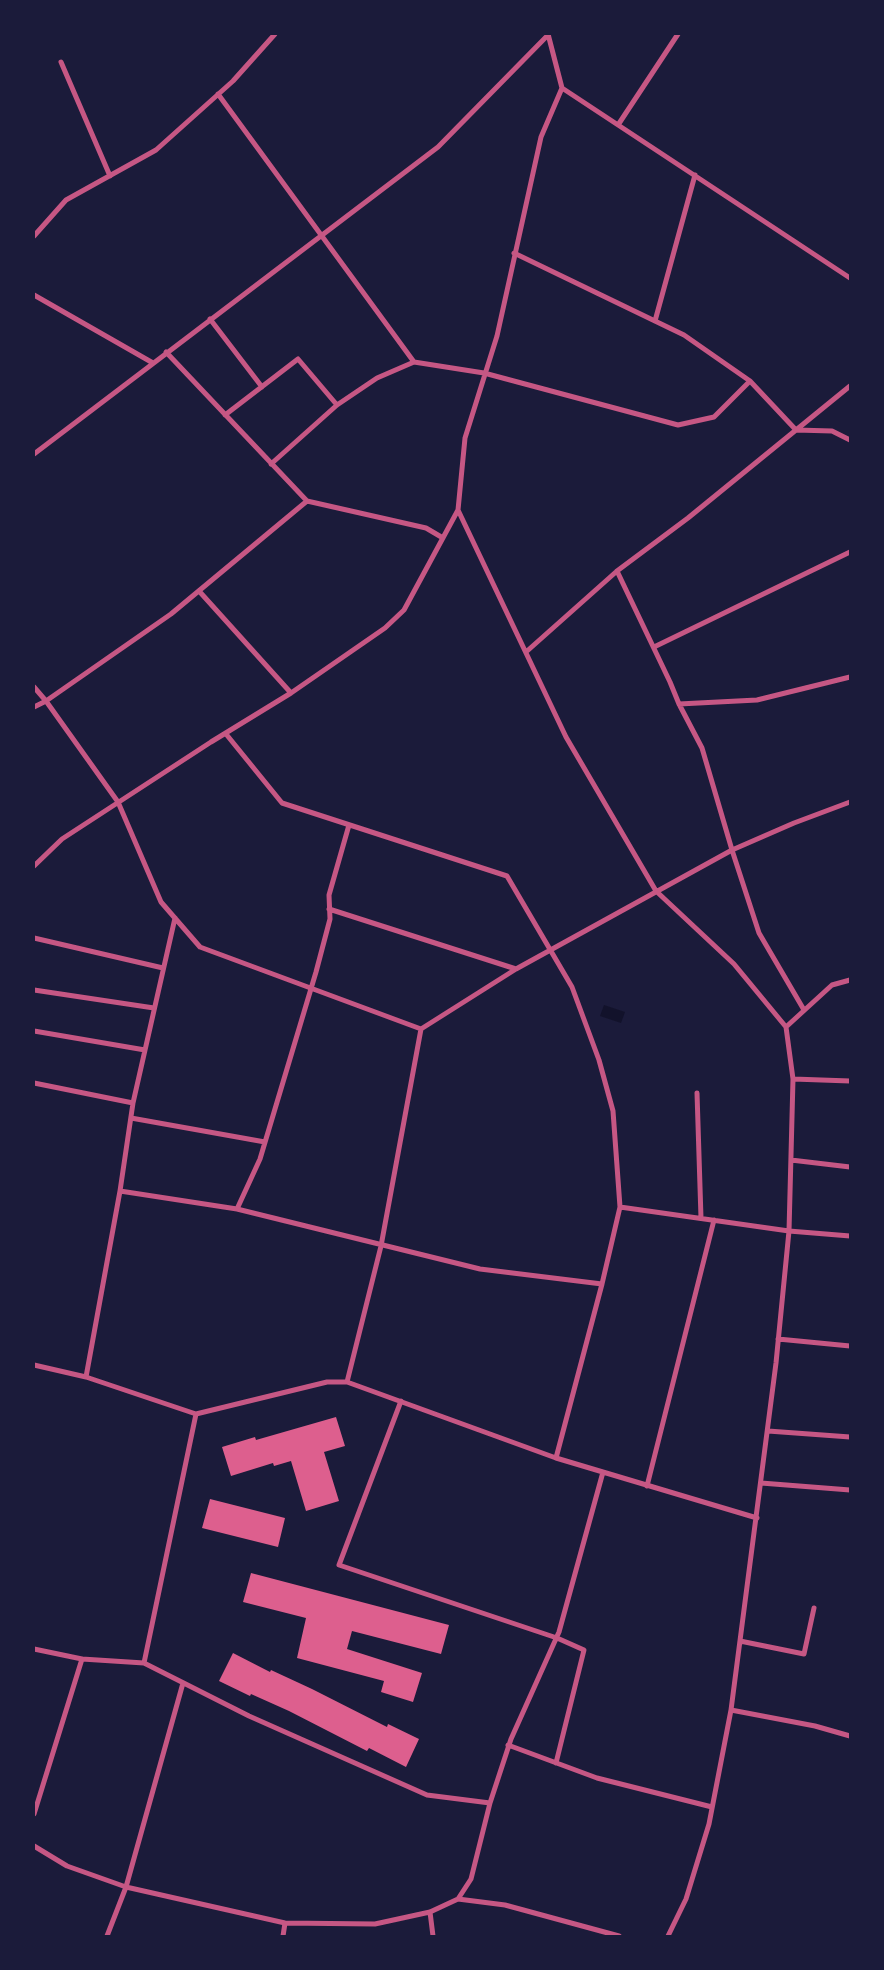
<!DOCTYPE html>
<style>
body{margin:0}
#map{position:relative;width:884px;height:1970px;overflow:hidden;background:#1b1b3a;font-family:"Source Serif 4",serif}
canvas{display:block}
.frame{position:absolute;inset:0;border:35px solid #1b1b3a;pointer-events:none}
</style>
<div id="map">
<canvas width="884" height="1970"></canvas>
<div class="frame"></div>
</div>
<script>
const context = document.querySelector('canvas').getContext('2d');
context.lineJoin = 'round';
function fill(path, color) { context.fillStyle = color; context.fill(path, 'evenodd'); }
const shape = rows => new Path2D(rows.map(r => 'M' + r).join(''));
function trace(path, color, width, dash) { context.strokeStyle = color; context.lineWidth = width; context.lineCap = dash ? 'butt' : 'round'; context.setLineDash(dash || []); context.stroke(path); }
const water = shape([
 [604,1005,625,1012,621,1023,600,1016]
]);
const building = shape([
 [336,1417,345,1446,324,1452,339,1501,306,1511,291,1461,274,1466,273,1463,231,1476,222,1447,255,1437,256,1440],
 [210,1499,285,1518,278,1547,202,1528],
 [251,1573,449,1625,441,1654,352,1631,347,1649,422,1673,413,1702,381,1692,384,1681,297,1658,306,1618,243,1602],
 [233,1653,270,1672,271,1670,312,1689,387,1727,388,1724,419,1739,406,1767,369,1748,367,1751,289,1711,251,1694,250,1696,219,1681]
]);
const minor = shape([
 [548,34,562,88,541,137,497,336,465,438,458,510,566,737,656,891,734,964,786,1027,793,1079,789,1231,776,1363,731,1710,709,1824,686,1899,668,1936],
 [61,62,110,176],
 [562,88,850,278],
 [218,94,414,362],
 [618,125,678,34],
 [34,236,66,200,156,150,233,81,275,34],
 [514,253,684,335,750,381,796,430,832,431,850,440],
 [34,295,153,363],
 [210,319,262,387],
 [655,321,695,175],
 [166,352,307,501,426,528,443,538],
 [414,362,484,373,678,425,714,417,750,381],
 [225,415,298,359,337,405],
 [34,454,438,147,549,34],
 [271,464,337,405,377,378,414,362],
 [617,571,670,682,679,704,702,748,732,850,759,933,804,1010],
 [199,591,291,693],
 [654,647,850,552],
 [526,652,617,571,688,518,850,386],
 [34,687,46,701,118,802,161,902,200,947,421,1029],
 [679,704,757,700,850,677],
 [34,707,46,701,171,614,307,501],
 [226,734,282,803,507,876,572,987,599,1060,613,1111,620,1207,602,1284,556,1458],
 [34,866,62,839,211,742,291,693,385,628,404,610,458,510],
 [329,909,516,969],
 [34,938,163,968],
 [34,990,154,1008],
 [786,1027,832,985,850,980],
 [421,1029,516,969,732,850,794,823,850,802],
 [34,1031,145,1050],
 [793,1079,850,1081],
 [34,1083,133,1103],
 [697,1093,701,1218],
 [131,1118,265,1142],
 [791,1160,850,1167],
 [120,1191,237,1209,480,1269,602,1284],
 [620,1207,789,1231,850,1236],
 [237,1209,260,1159,316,972,330,919,329,895,349,825],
 [778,1339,850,1346],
 [34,1365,86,1377,196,1414,327,1382,347,1382,556,1458,757,1518],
 [86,1377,120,1191,133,1103,175,918],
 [347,1382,381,1246,421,1029],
 [401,1401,339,1565,557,1638,584,1650,556,1763],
 [768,1431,850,1437],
 [761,1483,850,1490],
 [647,1486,714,1220],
 [740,1641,804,1654,814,1608],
 [34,1649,82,1659,144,1663,249,1716,427,1795,490,1803],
 [144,1663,196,1414],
 [731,1710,815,1726,850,1736],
 [508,1745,597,1778,712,1807],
 [34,1814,82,1659],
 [34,1846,67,1866,126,1887,285,1923,375,1924,430,1912,458,1899,505,1905,619,1936],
 [458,1899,471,1879,490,1803,511,1739,559,1632,603,1472],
 [430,1912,433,1936],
 [107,1936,126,1887,183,1683],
 [283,1936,285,1923]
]);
fill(water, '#12122b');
fill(building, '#dd5f8e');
trace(minor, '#c65784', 5);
</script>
